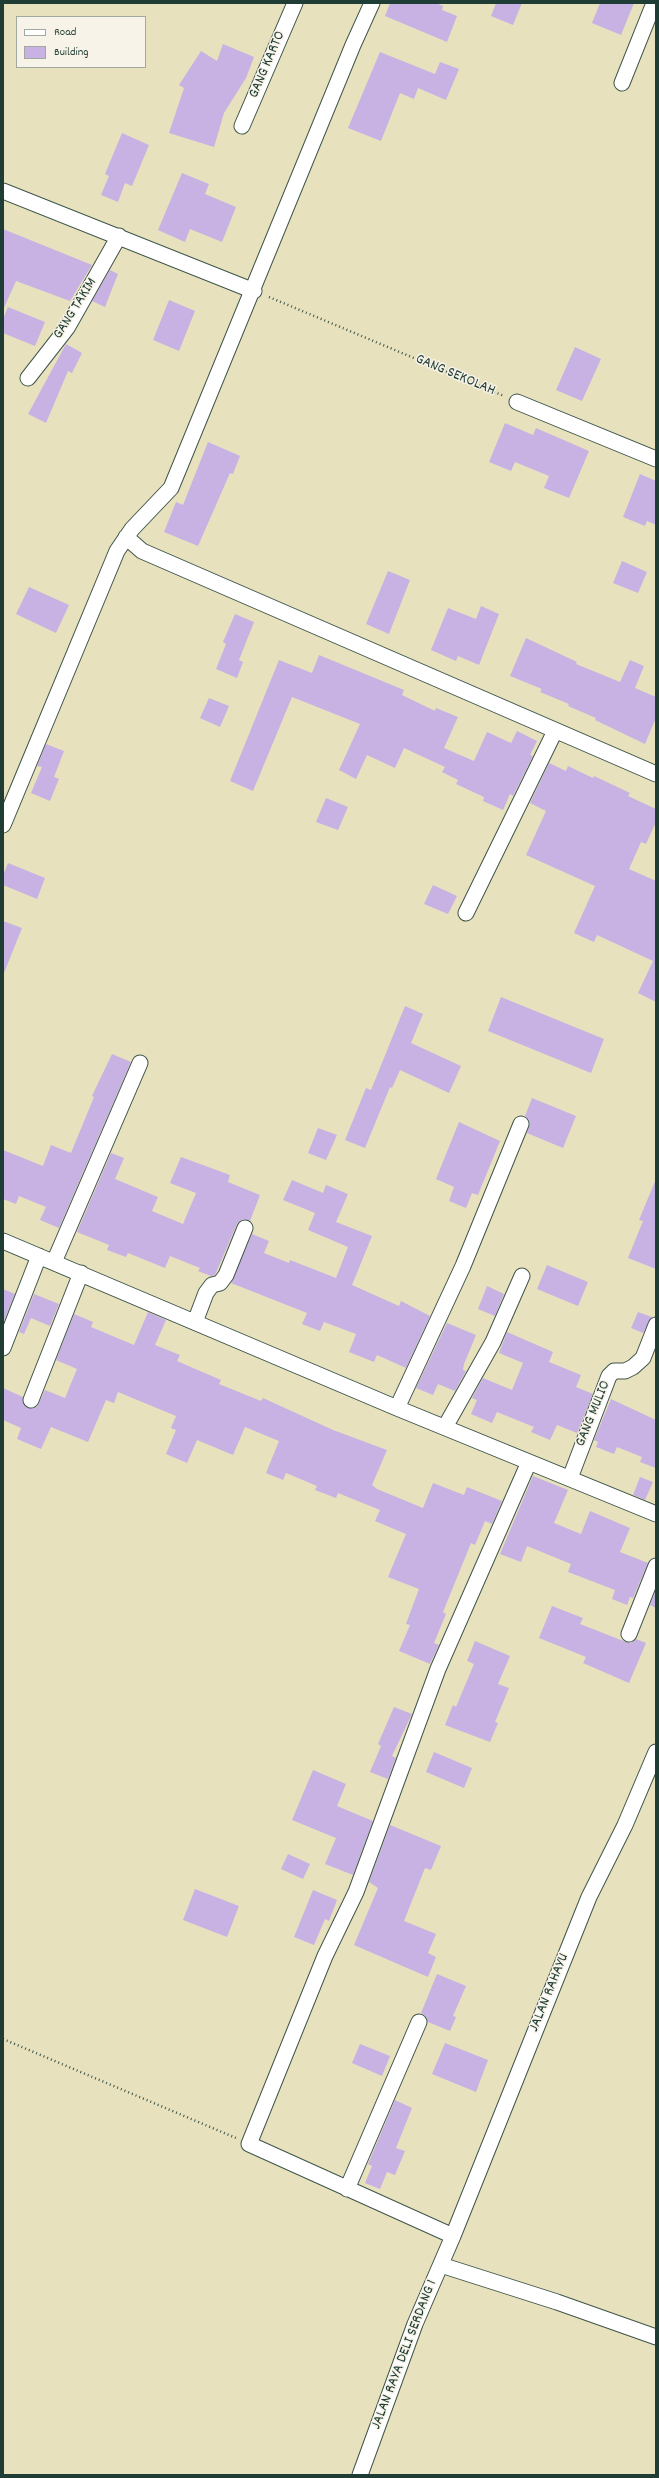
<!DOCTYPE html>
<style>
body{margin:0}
#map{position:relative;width:659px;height:2478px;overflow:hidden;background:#e8e1be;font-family:Dekko,sans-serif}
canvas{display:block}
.frame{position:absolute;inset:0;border:4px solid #1f3d34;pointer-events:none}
.legend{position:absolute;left:16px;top:16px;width:130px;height:52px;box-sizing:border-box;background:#f7f3e8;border:1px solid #a1aaa0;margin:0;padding:5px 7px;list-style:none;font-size:12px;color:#1f3d34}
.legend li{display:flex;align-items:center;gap:8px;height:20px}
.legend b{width:20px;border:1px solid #a1aaa0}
</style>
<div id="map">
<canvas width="659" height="2478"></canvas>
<div class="frame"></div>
<ul class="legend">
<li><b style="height:5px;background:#fff"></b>Road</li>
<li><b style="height:11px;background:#c7b2e3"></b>Building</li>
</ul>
</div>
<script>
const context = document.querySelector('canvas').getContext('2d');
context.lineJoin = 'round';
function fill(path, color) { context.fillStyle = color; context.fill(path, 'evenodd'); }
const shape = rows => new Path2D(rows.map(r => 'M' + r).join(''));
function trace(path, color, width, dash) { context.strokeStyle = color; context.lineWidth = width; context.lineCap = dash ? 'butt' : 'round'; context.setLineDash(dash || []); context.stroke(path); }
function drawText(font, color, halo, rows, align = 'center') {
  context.font = font + ' Dekko,sans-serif'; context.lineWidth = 3; context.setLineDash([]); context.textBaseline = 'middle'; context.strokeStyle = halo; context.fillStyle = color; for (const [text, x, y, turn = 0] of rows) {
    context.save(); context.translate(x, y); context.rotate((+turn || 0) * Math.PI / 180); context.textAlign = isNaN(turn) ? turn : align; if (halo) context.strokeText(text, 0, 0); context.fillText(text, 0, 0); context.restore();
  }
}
const building = shape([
 [390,3,436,3,443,6,442,10,457,16,447,42,385,16],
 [496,3,522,3,513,25,491,16],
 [600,3,634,3,621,35,592,23],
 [223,44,254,57,246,78,224,113,214,147,169,133,184,88,179,85,201,51,217,61],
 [380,52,435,74,440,62,459,69,446,100,418,88,414,99,400,93,381,141,348,128],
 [122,133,149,145,132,186,125,183,118,202,101,195,109,176,105,174],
 [182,173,209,184,205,194,236,207,222,242,190,229,185,242,158,230],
 [3,229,92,265,70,301,16,281,3,310],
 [110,270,118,274,105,307,92,301],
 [169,300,195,311,179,351,153,340],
 [8,307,45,322,35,346,3,333,3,319],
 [66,344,82,353,72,373,68,371,46,423,28,414],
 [575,347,601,359,582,401,556,390],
 [505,423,533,435,536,428,589,451,569,498,544,488,549,476,515,462,511,471,489,462],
 [208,442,240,456,233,474,230,473,198,546,164,532,176,502,183,505],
 [640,474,656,481,656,525,647,521,645,526,623,517],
 [622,561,647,572,638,593,613,583],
 [388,571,410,580,389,634,366,624],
 [29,587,69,605,56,633,16,614],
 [481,606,499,614,479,665,458,656,456,661,431,650,448,608,476,619],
 [235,614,254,622,239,660,243,662,237,678,216,669,226,644,223,642],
 [526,638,577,662,576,664,620,682,630,660,644,666,635,688,656,697,656,718,645,744,595,720,596,718,568,706,569,704,540,692,542,689,510,676],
 [319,655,404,690,402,695,435,711,436,708,458,717,444,748,474,761,487,732,511,743,517,731,537,741,530,755,533,756,513,796,510,794,503,810,483,801,484,797,456,784,458,780,442,772,445,767,404,748,395,768,367,755,356,779,339,770,360,724,292,697,253,791,230,781,279,660,312,673],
 [209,698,229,706,220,727,200,718],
 [46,744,64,751,54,777,59,779,50,801,31,793,42,767,37,766],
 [549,763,566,771,568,766,593,778,594,776,630,793,628,796,656,809,656,822,646,844,641,842,629,869,656,881,656,1002,638,993,653,961,597,935,594,942,574,933,595,886,526,855,546,811,530,803],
 [326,798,348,807,338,830,316,822],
 [8,863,45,878,37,899,3,885,3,875],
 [433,885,457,896,448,914,424,904],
 [3,921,22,928,4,973,3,973],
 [501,997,604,1039,591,1073,488,1031],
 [405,1006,423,1014,411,1043,461,1066,449,1093,400,1070,392,1088,390,1087,365,1148,345,1140,366,1088,371,1090],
 [112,1054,131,1062,59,1228,40,1220,46,1207,19,1196,16,1204,3,1199,3,1150,43,1166,51,1145,71,1153,94,1097,92,1096],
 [532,1098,576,1116,563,1148,527,1133,530,1123,525,1116],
 [459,1122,500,1141,478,1195,472,1193,466,1208,449,1201,454,1187,436,1179],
 [318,1128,337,1135,326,1160,308,1153],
 [111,1153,124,1158,115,1179,158,1197,152,1211,183,1224,196,1193,170,1183,181,1157,230,1175,228,1182,260,1195,250,1221,243,1219,237,1224,215,1275,211,1276,198,1271,200,1268,170,1256,165,1268,128,1253,126,1257,107,1250,109,1245,77,1232],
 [656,1179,656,1269,628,1258,643,1221,639,1220],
 [292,1180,323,1193,326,1185,348,1194,336,1222,372,1236,352,1285,399,1306,401,1301,430,1316,406,1368,377,1355,374,1362,349,1352,356,1334,324,1322,320,1331,302,1324,307,1313,231,1283,252,1234,269,1241,264,1253,289,1263,290,1260,336,1278,348,1247,308,1230,315,1213,283,1200],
 [547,1265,588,1282,578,1306,537,1289],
 [487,1286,504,1294,495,1316,478,1309],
 [3,1289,15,1294,3,1323],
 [34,1294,59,1304,50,1326,31,1318,24,1334,19,1332],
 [148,1312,166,1320,155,1345,180,1355,177,1361,221,1380,219,1384,261,1401,263,1398,333,1430,387,1450,372,1485,377,1489,423,1508,433,1483,464,1495,467,1487,502,1501,492,1524,485,1521,475,1545,471,1543,443,1612,446,1614,434,1643,439,1645,430,1664,399,1651,410,1625,406,1624,419,1589,388,1577,406,1534,375,1521,380,1510,338,1493,336,1498,315,1490,317,1486,286,1473,283,1480,266,1473,279,1441,245,1427,233,1455,197,1440,187,1463,166,1454,176,1430,171,1428,176,1416,118,1392,114,1403,106,1400,88,1442,51,1427,41,1449,17,1439,21,1428,3,1420,3,1388,23,1397,24,1405,28,1408,37,1407,45,1390,65,1398,77,1369,56,1360,74,1314,93,1322,91,1327,134,1345],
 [638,1312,652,1317,643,1333,631,1328],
 [447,1323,476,1335,464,1364,463,1370,466,1371,455,1391,438,1384,433,1395,416,1388],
 [507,1332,553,1352,549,1362,581,1375,576,1387,593,1394,577,1433,557,1425,550,1440,531,1432,534,1427,497,1412,492,1423,471,1414,477,1400,472,1398,483,1378,512,1390,523,1363,499,1353],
 [611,1399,656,1420,656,1468,640,1462,642,1457,617,1447,614,1454,596,1447,598,1442,594,1440],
 [533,1476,568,1490,554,1523,581,1534,590,1511,630,1528,620,1552,648,1563,633,1598,630,1597,627,1605,612,1599,615,1590,568,1572,571,1564,527,1546,521,1562,500,1554],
 [640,1477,653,1482,645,1500,633,1495],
 [656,1590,656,1608,650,1605],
 [552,1606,583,1618,580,1624,626,1642,631,1643,636,1639,646,1643,629,1683,583,1663,586,1657,539,1638],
 [475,1641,510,1656,498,1684,509,1688,495,1722,498,1723,490,1742,445,1725,453,1705,456,1707,474,1664,467,1661],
 [394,1707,412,1714,392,1756,396,1758,388,1779,370,1772,381,1746,378,1744],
 [434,1752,472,1768,464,1788,426,1772],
 [313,1770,346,1784,337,1806,373,1821,353,1875,325,1864,336,1838,292,1820],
 [390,1825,441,1846,431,1870,425,1868,404,1921,436,1934,428,1953,436,1957,428,1977,354,1945,378,1888,369,1882],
 [288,1854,310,1864,303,1879,281,1869],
 [195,1889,239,1906,227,1937,183,1920],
 [313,1890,337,1900,329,1921,325,1919,314,1945,294,1937],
 [437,1974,466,1986,453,2016,456,2017,450,2031,428,2022,426,2016,421,2013],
 [445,2043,488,2060,476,2092,432,2074],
 [360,2044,390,2056,382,2076,352,2063],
 [395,2100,412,2108,396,2148,405,2151,395,2175,387,2172,380,2189,365,2183,372,2166,368,2164]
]);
const path = shape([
 [269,297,504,396],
 [3,2039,236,2138]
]);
const street = shape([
 [622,83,654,3],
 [242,126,295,3],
 [3,191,254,291],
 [28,378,67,328,119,236],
 [517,402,656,459],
 [126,537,142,551,656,774],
 [3,825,117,551,132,529,171,488,353,45,372,3],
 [466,913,555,731],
 [3,1241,397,1408,656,1514],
 [54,1262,140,1063],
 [195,1322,206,1293,212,1285,220,1283,226,1275,245,1228],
 [3,1348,39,1256],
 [31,1400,81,1273],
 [397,1408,463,1266,521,1124],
 [445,1427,493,1342,522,1276],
 [570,1478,609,1376,614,1371,625,1371,633,1367,643,1358,656,1325],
 [629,1634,656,1566],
 [347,2189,419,2022],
 [453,2236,249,2144,325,1956,356,1892,438,1669,529,1462],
 [441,2265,557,2302,656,2337],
 [360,2475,415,2324,453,2236,589,1897,625,1825,656,1752]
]);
const streetNames = [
 ["GANG KARTO",268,65,-67],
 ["GANG TAKIM",76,309,-58],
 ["GANG SEKOLAH",455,376,23],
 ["GANG MULIO",594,1414,-68],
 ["JALAN RAHAYU",550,1993,-68],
 ["JALAN RAYA DELI SERDANG 1",405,2355,-69]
];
fill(building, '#c7b2e3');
trace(street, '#3d5649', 17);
trace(path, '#3d5649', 2.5, [1, 3]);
trace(street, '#fff', 15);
drawText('15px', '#1f3d34', '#f7f3e8', streetNames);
</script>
